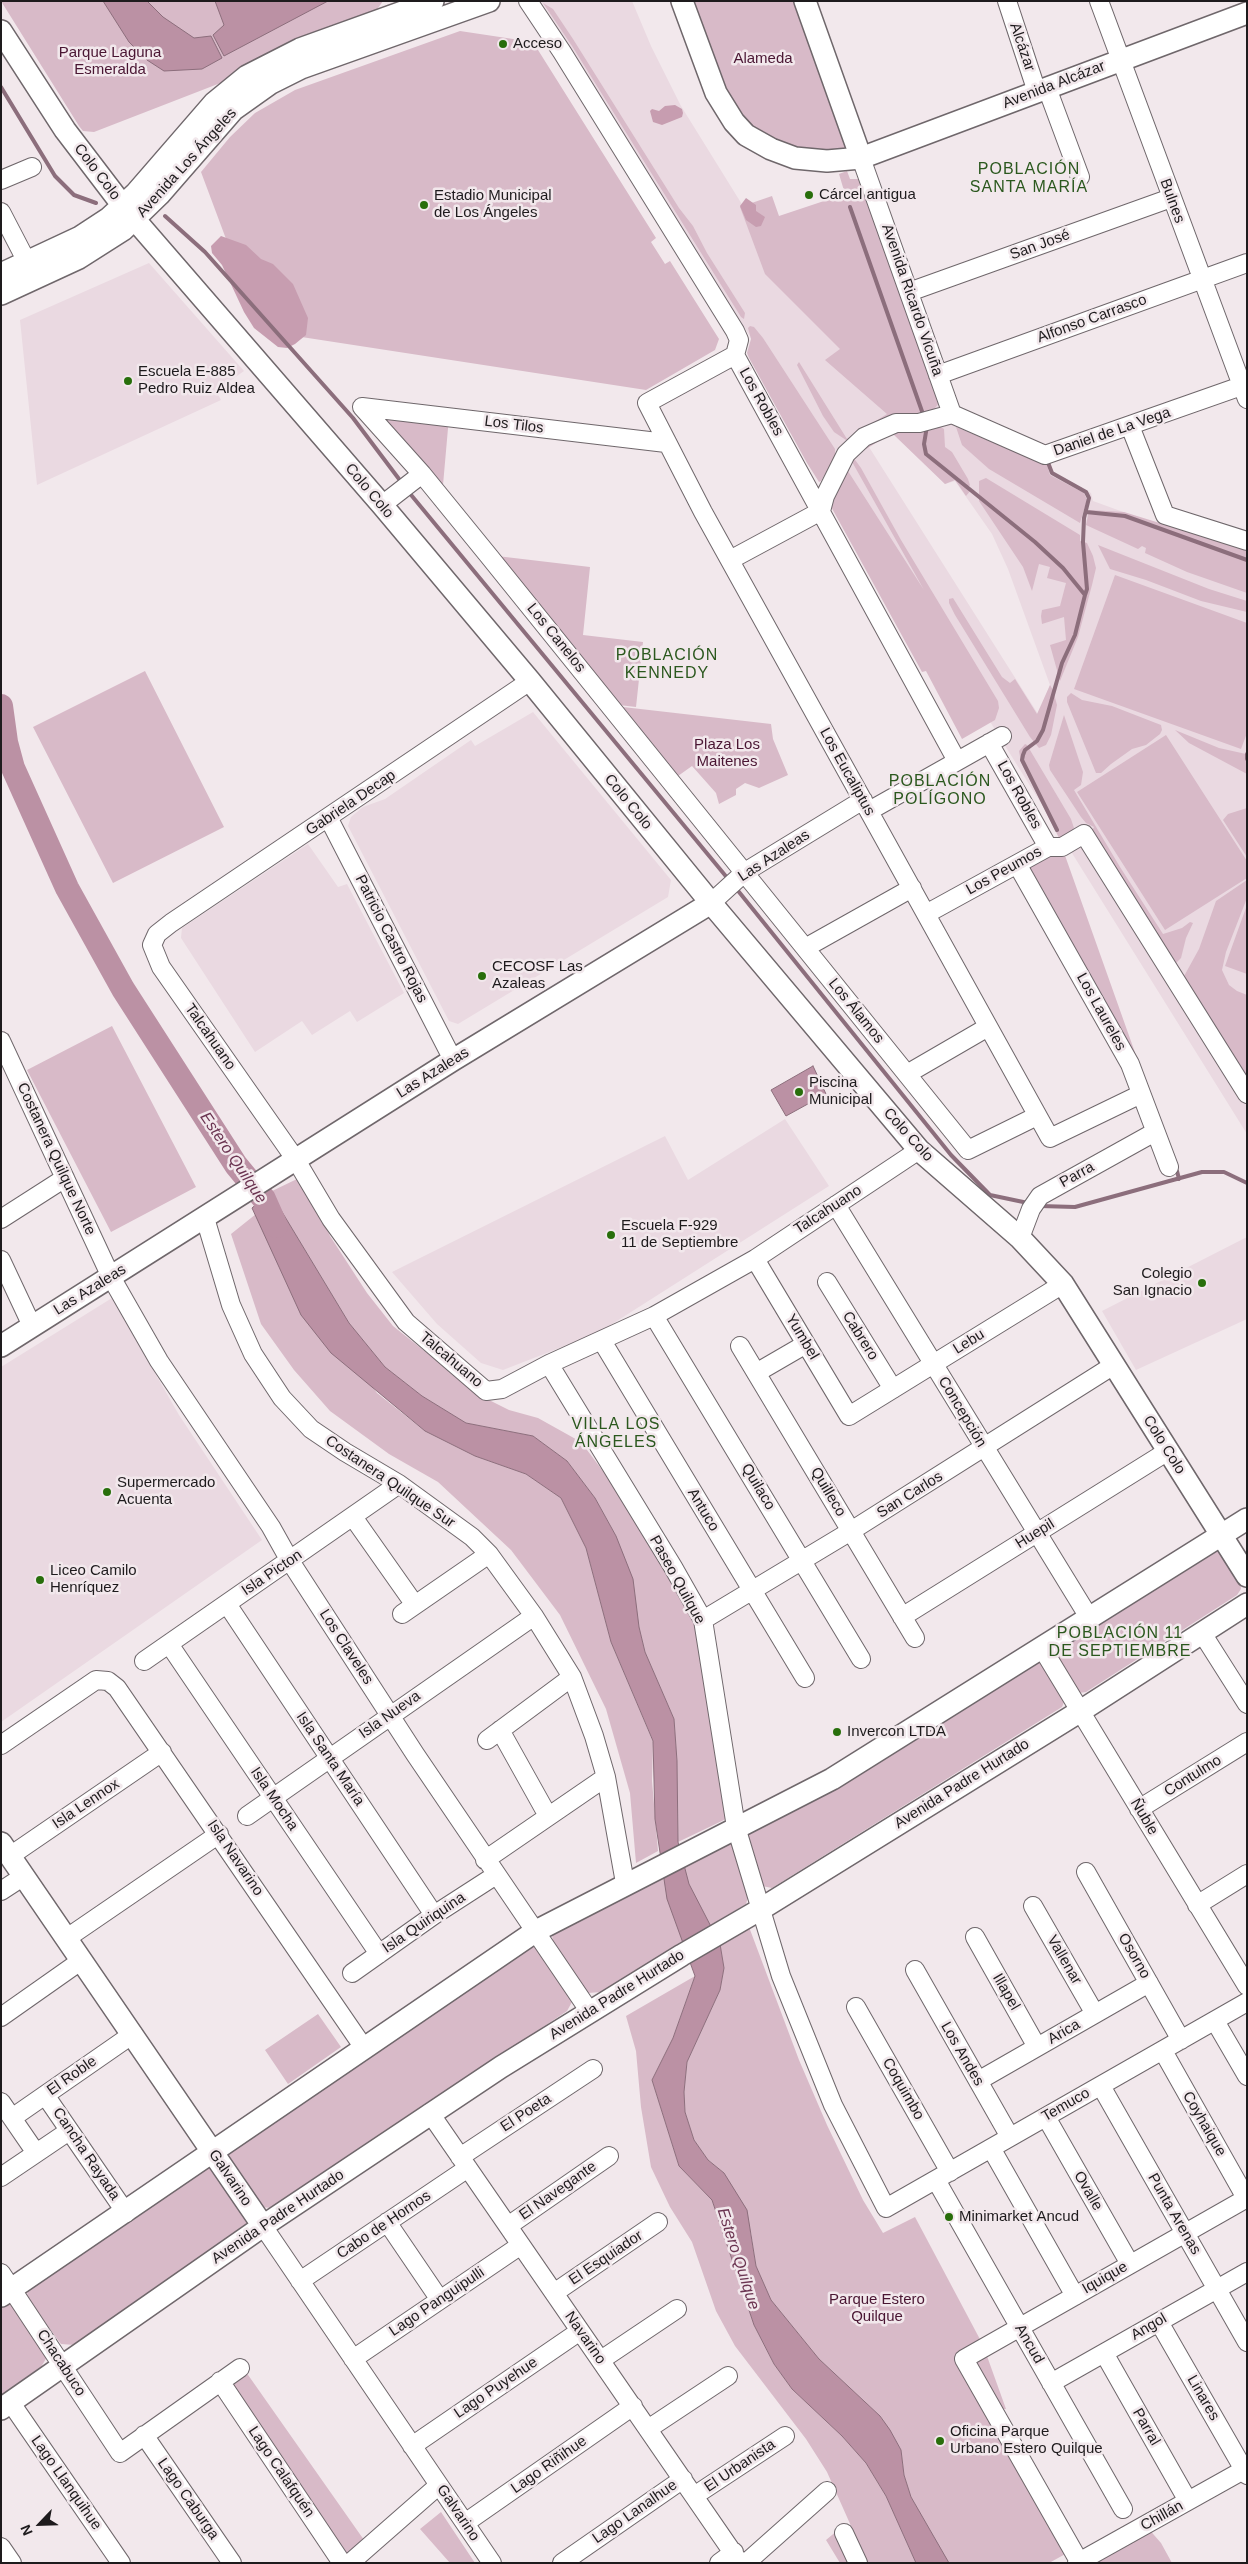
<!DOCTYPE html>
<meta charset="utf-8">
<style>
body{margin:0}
#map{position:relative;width:1248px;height:2564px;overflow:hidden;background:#f2e8ec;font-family:Arial,sans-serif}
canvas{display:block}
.frame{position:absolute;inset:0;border:2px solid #1e1b1d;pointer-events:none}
.north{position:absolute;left:15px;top:2499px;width:50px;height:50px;-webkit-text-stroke:4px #f2e8ec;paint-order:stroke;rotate:246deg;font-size:14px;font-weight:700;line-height:20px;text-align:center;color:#1e1b1d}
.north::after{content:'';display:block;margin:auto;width:18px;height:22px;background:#1e1b1d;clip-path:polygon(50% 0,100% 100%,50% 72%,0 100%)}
</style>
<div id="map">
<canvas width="1248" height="2564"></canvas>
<div class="frame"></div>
<div class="north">N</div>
</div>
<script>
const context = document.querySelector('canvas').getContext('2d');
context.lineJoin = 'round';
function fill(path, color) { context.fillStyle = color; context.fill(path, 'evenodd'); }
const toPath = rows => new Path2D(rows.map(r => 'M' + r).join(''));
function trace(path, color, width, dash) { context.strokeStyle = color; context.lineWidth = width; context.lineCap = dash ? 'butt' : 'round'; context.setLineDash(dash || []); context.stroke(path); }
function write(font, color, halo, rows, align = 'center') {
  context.font = font + ' Arial,sans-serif'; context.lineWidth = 5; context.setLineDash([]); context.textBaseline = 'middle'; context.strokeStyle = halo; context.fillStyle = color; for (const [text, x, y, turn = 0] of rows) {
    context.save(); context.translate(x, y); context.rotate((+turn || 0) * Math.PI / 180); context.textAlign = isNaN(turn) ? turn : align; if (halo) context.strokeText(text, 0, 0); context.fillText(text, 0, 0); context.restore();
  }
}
fill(toPath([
 [541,1,632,1,651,46,681,106,756,227,924,394,992,435,1051,465,1054,473,1091,493,1093,501,1247,557,1247,1134],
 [892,433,945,484,955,481,992,534,1008,569,1050,685,1038,714,869,447],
 [149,263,244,371,216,391,221,400,37,485,20,320],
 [533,712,671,880,668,897,458,1024,449,1021,348,826,351,817,363,807,385,799,471,740,475,746],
 [308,844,338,887,347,884,404,993,357,1022,350,1011,312,1035,302,1021,255,1052,181,938,182,928],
 [785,1119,829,1186,598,1333,503,1370,481,1363,437,1324,392,1272,665,1136,688,1180],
 [1247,1237,1247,1319,1136,1370,1102,1311],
 [112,1298,179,1415,262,1540,1,1722,1,1367]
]), '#ead9e1');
fill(toPath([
 [1,1,383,1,376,11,270,52,223,82,94,132,83,131,79,126],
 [687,1,798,1,852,151,792,151,737,119],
 [543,3,553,9,573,39,679,208,693,226,707,253,745,313,744,319,741,317,572,46],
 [460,31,533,42,656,238,651,242,665,264,670,261,719,339,715,350,646,390,295,336,235,263,201,172,230,137,255,113,295,90],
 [847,171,850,179,859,179,862,182,939,403,932,412,846,440,834,432,823,416,797,365,799,362,847,439,887,414,825,360,840,349,765,274,740,207,772,196,779,216,845,194,839,174],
 [750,326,754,327,763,338,835,449,835,457,821,481,819,482,807,463,749,358,747,353,751,339,748,328],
 [375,409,449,417,443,485,438,484],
 [939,426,944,429,945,447,952,452,968,479,970,485,968,488,971,490,966,496,955,480,945,484,892,433,866,449,865,445,878,434],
 [956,427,1047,465,1050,475,1084,493,1087,500,1080,523,989,469,962,445],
 [853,457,861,468,901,540,998,701,999,708,995,720,962,739,926,671,922,672,829,503,846,468,924,590,851,460],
 [986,478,1080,535,1080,541,1087,543,1093,556,1096,568,1092,585,1078,637,1060,681,1050,645,1066,640,1064,617,1042,624,1041,616,1042,610,1060,606,1066,583,1047,578,1050,567,1039,564,1032,591,1023,567,979,501,979,481],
 [1089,510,1124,512,1247,550,1247,593,1187,572,1145,553,1146,548,1142,546,1138,549,1086,525],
 [1098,545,1209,589,1247,601,1247,612,1201,601,1146,580,1110,569],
 [497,556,590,567,583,635,643,642,636,707,619,705],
 [1115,575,1247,623,1247,733,1241,749,1074,689],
 [953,598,1002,677,1010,683,1015,679,1037,714,1050,685,1053,690,1057,705,1051,735,1046,745,1039,748,1030,737,955,615,949,603,949,599],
 [145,671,224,827,113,883,33,727],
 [1071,693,1082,700,1112,706,1161,725,1162,730,1160,734,1146,745,1132,749,1111,764,1101,773,1096,773,1067,702,1067,697],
 [623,707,771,724,773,739,788,775,759,788,745,783,736,789,736,795,719,804,716,793,692,766,678,776],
 [1064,715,1083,772,1081,785,1074,790,1120,867,1163,934,1182,928,1190,922,1193,923,1186,938,1181,958,1175,964,1092,831,1094,827,1086,823,1081,817,1050,770,1049,765],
 [1175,730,1219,748,1246,754,1247,752,1247,774,1189,743],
 [1166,735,1247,861,1247,878,1165,930,1077,792],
 [1025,744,1027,745,1071,819,1074,828,1072,834,1060,840,1021,762,1019,751],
 [1247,808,1247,857,1223,820,1228,814],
 [1062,847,1138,1061,1017,864],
 [1247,880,1247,898,1226,952,1222,970,1229,985,1237,991,1247,995,1247,1083,1183,978,1199,949,1216,901],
 [1247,905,1247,974,1225,966],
 [112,1026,196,1187,111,1232,27,1070],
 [297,1179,315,1202,330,1236,367,1293,393,1326,481,1396,509,1410,538,1418,581,1442,627,1503,696,1621,726,1819,678,1842,677,1761,674,1719,645,1652,616,1536,595,1498,567,1461,533,1436,466,1423,422,1396,385,1367,349,1323,270,1192],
 [256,1214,276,1256,377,1393,425,1431,475,1456,526,1474,561,1498,586,1548,611,1642,653,1742,652,1781,658,1851,636,1863,630,1793,606,1709,560,1615,511,1550,438,1482,389,1454,330,1411,294,1370,261,1324,231,1234],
 [1212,1550,1219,1551,1240,1581,1241,1589,1237,1595,1086,1692,1079,1693,1055,1654,1056,1649],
 [1035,1661,1042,1662,1065,1700,1062,1707,772,1888,762,1886,746,1835],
 [728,1841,733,1845,749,1894,746,1904,601,1992,588,1993,553,1941,552,1935],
 [749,1927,799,2060,827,2125,863,2200,883,2233,915,2217,983,2345,1006,2409,984,2410,1069,2552,1049,2563,949,2563,946,2559,911,2497,904,2475,901,2450,880,2416,819,2359,771,2300,756,2266,751,2233,724,2173,708,2160,694,2140,685,2112,684,2092,687,2062,720,1990,724,1968,720,1944],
 [535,1945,570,1996,572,2002,567,2011,273,2208,259,2207,228,2157,229,2151,519,1950],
 [695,1976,673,2038,652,2080,679,2166,712,2200,754,2325,774,2364,792,2389,842,2436,866,2463,886,2496,916,2563,867,2562,827,2472,806,2439,735,2346,716,2311,692,2242,670,2207,651,2167,641,2107,636,2051,626,2016],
 [318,2014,341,2047,288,2084,265,2050],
 [210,2167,248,2218,246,2225,75,2345,61,2344,29,2301,27,2295,29,2288,202,2168],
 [11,2304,16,2309,47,2357,41,2367,1,2395,1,2306],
 [246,2372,364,2540,345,2559,230,2387],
 [441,2512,475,2563,450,2563,420,2529],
 [1147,2527,1161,2543,1172,2563,1085,2563],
 [838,2530,848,2563,840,2563,826,2540]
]), '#d8bac8');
fill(toPath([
 [675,105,682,109,683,113,682,117,662,125,653,122,650,111,652,109,659,111,665,106],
 [746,198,756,205,756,211,765,217,761,226,756,227,746,220,740,206],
 [221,236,246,245,261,259,273,264,293,284,308,318,306,335,295,344,287,348,278,347,254,328,244,312,222,265,212,253,211,246]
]), '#c79db0');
const water = toPath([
 [103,1,147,1,163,17,194,38,211,36,222,58,202,69,164,71,147,60,129,42,103,1],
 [215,1,328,1,224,56,213,35,224,25,215,1],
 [813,1066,826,1094,786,1116,771,1090,813,1066],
 [270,1192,349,1323,385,1367,422,1396,466,1423,533,1436,567,1461,595,1498,616,1536,633,1579,639,1627,645,1652,674,1719,677,1761,678,1842,689,1884,720,1944,724,1968,720,1990,687,2062,684,2092,685,2112,694,2140,708,2160,724,2173,747,2210,756,2266,771,2300,819,2359,880,2416,890,2430,901,2450,904,2475,911,2497,949,2563,916,2563,886,2496,866,2463,842,2436,792,2389,774,2364,754,2325,712,2200,679,2166,652,2080,673,2038,695,1976,667,1899,655,1819,653,1741,611,1642,586,1548,561,1498,526,1474,475,1456,425,1431,331,1353,301,1315,252,1208,270,1192]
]);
fill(water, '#bb91a4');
trace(water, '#8c6e7c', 1);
trace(toPath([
 [1,87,55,176,74,195,96,203],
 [850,207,924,417],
 [165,216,205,252,353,418,402,483],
 [927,426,924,444,926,454,1035,542,1063,568,1085,595,1075,635,1062,663,1043,730,1037,741,1025,750,1023,755,1022,760,1057,830],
 [1047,460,1052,473,1086,492,1089,498,1084,518,1083,542,1087,589,1085,595],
 [407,490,729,880],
 [1086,512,1125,516,1247,560],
 [1247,754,1247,759],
 [735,887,951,1155,990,1195,1028,1203],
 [1177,1171,1179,1179],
 [1040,1206,1075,1207,1202,1172,1224,1172,1247,1183]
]), '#8c6e7c', 4);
trace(toPath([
 [1,706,6,742,13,768,67,888,123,989,236,1165,264,1199,276,1226]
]), '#bb91a4', 24);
const minor = toPath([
 [528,1,562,52,735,331,739,340,735,355],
 [1007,1,1037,92],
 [1099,1,1247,399],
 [1047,88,1080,177],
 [861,158,952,414],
 [1,180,32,167],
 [1,212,27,262],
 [909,292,1171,198],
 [735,355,647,403,703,512,1050,1138,1141,1094],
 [735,355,957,761],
 [938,375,1247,263],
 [362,407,422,474,488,555,968,1150,1037,1116],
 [362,407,666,443],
 [952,414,1045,455,1247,384],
 [1130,426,1165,515,1247,541],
 [382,505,422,474],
 [730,560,821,511,825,496,846,454,864,437,896,423,919,423,952,414],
 [530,681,171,923,157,934,152,945,161,967,296,1160,331,1219,406,1322,486,1391,502,1389,549,1364,654,1316,755,1259,919,1150],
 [989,743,1048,847],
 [869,811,1002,736],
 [329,819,453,1060],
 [1017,864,1130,1064,1169,1167],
 [711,903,745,872,863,800],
 [926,914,1048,847,1062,847,1084,834,1247,1094],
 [805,948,912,888],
 [1,1041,111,1277,159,1361,271,1527,290,1561,415,1754,590,2012],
 [907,1074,988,1027],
 [836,1205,1090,1619],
 [205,1218,231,1305,253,1354,282,1398,311,1429,345,1452,399,1484,472,1537,489,1554,534,1616,572,1677,594,1736,606,1777,625,1883],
 [1,1219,65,1178],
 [1020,1238,1031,1209,1040,1196,1155,1132],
 [755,1259,849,1416,1063,1284],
 [1,1260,32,1326],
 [827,1282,893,1389],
 [654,1316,861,1659],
 [602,1341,805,1678],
 [740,1346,915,1638],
 [549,1364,673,1567,703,1620,736,1827,781,1976,833,2105,886,2208,1247,2002],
 [756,1373,806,1344],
 [353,1517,415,1605],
 [227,1604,434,1915],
 [402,1614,489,1554],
 [902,1617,1168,1451],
 [703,1620,851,1531,1114,1365],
 [1202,1633,1247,1704],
 [169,1644,379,1954],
 [1042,1648,1247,1986],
 [144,1661,399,1484],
 [500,1730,548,1816],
 [487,1740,572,1677],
 [1,1745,96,1680,108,1681,117,1688,364,2048],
 [1139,1809,1247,1742],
 [247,1816,534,1616],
 [10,1856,162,1752],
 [485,1860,606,1777],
 [1086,1872,1181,2040],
 [1,1891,24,1876],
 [1197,1905,1247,1874],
 [1033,1906,1095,2014],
 [975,1937,1037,2047],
 [67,1938,219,1834],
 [915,1970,1010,2137],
 [352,1973,434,1915,496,1875],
 [856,2007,950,2172],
 [1,2017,82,1960],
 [1215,2021,1247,2076],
 [1163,2051,1246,2198],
 [978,2081,1149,1983],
 [1101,2086,1247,2342],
 [45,2095,126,2213],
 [1,2102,36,2153],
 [430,2113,740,2563],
 [1046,2117,1130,2264],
 [12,2118,133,2034],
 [991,2148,1075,2296],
 [460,2157,593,2069],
 [1,2177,69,2131],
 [936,2180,1123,2509],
 [387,2222,440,2300],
 [263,2226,492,2563],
 [508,2226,609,2156],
 [1,2273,120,2453,240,2368],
 [300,2281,468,2168],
 [554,2293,658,2222],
 [1159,2322,1247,2475],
 [1104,2353,1188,2501],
 [353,2359,521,2245],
 [601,2360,677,2309],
 [220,2381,342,2563],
 [1051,2383,1247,2272],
 [11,2403,121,2563],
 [648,2429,728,2376],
 [144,2435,232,2563],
 [412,2446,580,2331],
 [694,2496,785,2436],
 [465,2523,633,2406],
 [844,2533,858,2563],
 [1,2547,12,2563],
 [350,2563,439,2485],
 [562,2563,683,2479],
 [719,2563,734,2552],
 [746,2563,827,2491],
 [1077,2563,1247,2468],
 [1080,2563,964,2359,1247,2198]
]);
const major = toPath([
 [682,1,716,93,734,122,746,135,771,149,795,158,827,161,861,158,1247,13],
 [805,1,861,158],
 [1,31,65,130,123,206,382,505,530,681,711,903,919,1150,1020,1238,1063,1284,1247,1576],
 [1,274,80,237,109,218,136,193,214,103,247,76,300,49,433,1],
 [1,294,79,258,123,230,159,195,233,110,271,83,301,68,489,1],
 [1,1346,453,1060,711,903],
 [1,1843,263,2226],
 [1,2296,536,1931,832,1779,1247,1519],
 [1,2409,263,2226,501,2067,682,1955,761,1909,1079,1712,1247,1604]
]);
trace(minor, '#6f676b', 20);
trace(major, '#6f676b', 24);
trace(minor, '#fff', 18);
trace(major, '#fff', 21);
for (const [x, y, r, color] of [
 [503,44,5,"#286e0b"],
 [809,195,5,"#286e0b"],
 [424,205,5,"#286e0b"],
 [128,381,5,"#286e0b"],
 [482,976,5,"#286e0b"],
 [799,1092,5,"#286e0b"],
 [611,1235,5,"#286e0b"],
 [1202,1283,5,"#286e0b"],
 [107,1492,5,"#286e0b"],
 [40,1580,5,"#286e0b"],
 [837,1732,5,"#286e0b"],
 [949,2217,5,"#286e0b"],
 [940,2441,5,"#286e0b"]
]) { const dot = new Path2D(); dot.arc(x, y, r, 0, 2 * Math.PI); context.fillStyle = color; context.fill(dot); trace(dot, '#f2e8ec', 2); }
write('15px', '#1e1b1d', '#f2e8ec', [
 ["Acceso",513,44],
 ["Cárcel antigua",819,195],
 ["Estadio Municipal",434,196],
 ["de Los Ángeles",434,213],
 ["Escuela E-885",138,372],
 ["Pedro Ruiz Aldea",138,389],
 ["CECOSF Las",492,967],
 ["Azaleas",492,984],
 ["Piscina",809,1083],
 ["Municipal",809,1100],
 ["Escuela F-929",621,1226],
 ["11 de Septiembre",621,1243],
 ["Colegio",1192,1274,"right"],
 ["San Ignacio",1192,1291,"right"],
 ["Supermercado",117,1483],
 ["Acuenta",117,1500],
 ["Liceo Camilo",50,1571],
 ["Henríquez",50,1588],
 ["Invercon LTDA",847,1732],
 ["Minimarket Ancud",959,2217],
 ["Oficina Parque",950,2432],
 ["Urbano Estero Quilque",950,2449]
], 'left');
write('15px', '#1e1b1d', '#f2e8ec', [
 ["Alcázar",1022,47,71],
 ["Avenida Alcázar",1054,85,-21],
 ["Avenida Los Ángeles",187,163,-48],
 ["Colo Colo",97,172,53],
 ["Bulnes",1172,201,70],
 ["San José",1040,245,-20],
 ["Avenida Ricardo Vicuña",912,300,71],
 ["Alfonso Carrasco",1092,319,-20],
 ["Los Robles",761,402,61],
 ["Los Tilos",514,425,7],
 ["Daniel de La Vega",1112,432,-19],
 ["Colo Colo",369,491,50],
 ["Los Canelos",556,638,51],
 ["Los Eucaliptus",847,772,61],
 ["Los Robles",1019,795,61],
 ["Colo Colo",628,802,51],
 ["Gabriela Decap",351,803,-34],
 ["Las Azaleas",774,856,-33],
 ["Los Peumos",1004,871,-29],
 ["Patricio Castro Rojas",391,939,63],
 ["Los Álamos",856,1011,51],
 ["Los Laureles",1101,1012,61],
 ["Talcahuano",210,1037,55],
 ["Las Azaleas",433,1073,-32],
 ["Colo Colo",908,1135,48],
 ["Costanera Quilque Norte",56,1159,65],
 ["Parra",1077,1175,-29],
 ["Talcahuano",828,1210,-33],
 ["Las Azaleas",90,1290,-32],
 ["Cabrero",860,1336,58],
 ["Yumbel",802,1337,59],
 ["Lebu",969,1342,-32],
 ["Talcahuano",451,1360,40],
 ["Concepción",962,1412,59],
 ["Colo Colo",1164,1445,58],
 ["Costanera Quilque Sur",390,1482,34],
 ["Quilaco",758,1487,59],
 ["Quilleco",828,1492,59],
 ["San Carlos",910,1495,-32],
 ["Antuco",703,1510,59],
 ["Huepil",1035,1534,-32],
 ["Isla Picton",272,1573,-34],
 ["Paseo Quilque",677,1580,61],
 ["Los Claveles",346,1647,57],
 ["Isla Nueva",390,1715,-35],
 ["Isla Santa María",330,1759,56],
 ["Contulmo",1193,1776,-32],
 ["Avenida Padre Hurtado",962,1784,-32],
 ["Isla Mocha",274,1799,56],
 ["Isla Lennox",86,1804,-34],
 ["Ñuble",1144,1817,59],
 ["Isla Navarino",235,1858,56],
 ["Isla Quiriquina",424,1923,-34],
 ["Osorno",1134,1956,60],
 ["Vallenar",1064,1960,60],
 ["Illapel",1006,1992,60],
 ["Avenida Padre Hurtado",617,1995,-32],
 ["Arica",1064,2032,-30],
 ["Los Andes",962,2054,60],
 ["El Roble",72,2076,-35],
 ["Coquimbo",903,2089,60],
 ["Temuco",1066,2105,-30],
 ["El Poeta",526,2113,-33],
 ["Coyhaique",1204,2124,60],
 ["Cancha Rayada",86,2154,56],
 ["Galvarino",230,2178,56],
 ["El Navegante",558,2191,-35],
 ["Ovalle",1088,2191,60],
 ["Punta Arenas",1174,2214,60],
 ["Avenida Padre Hurtado",278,2217,-34],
 ["Cabo de Hornos",384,2225,-34],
 ["El Esquiador",606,2258,-34],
 ["Iquique",1105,2278,-30],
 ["Lago Panguipulli",437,2302,-34],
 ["Angol",1149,2327,-30],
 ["Navarino",585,2338,55],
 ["Ancud",1029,2344,60],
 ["Chacabuco",61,2363,57],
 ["Lago Puyehue",496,2388,-34],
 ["Linares",1203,2398,60],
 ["Parral",1146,2427,60],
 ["Lago Riñihue",549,2465,-35],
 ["El Urbanista",740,2466,-34],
 ["Lago Calafquén",281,2472,56],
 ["Lago Llanquihue",66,2483,55],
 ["Lago Caburga",188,2499,55],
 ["Lago Lanalhue",635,2512,-35],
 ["Galvarino",458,2513,56],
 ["Chillán",1162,2516,-29]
]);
write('15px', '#4a1633', '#f2e8ec', [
 ["Parque Laguna",110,53],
 ["Esmeralda",110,70],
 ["Alameda",763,59],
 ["Plaza Los",727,745],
 ["Maitenes",727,762],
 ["Parque Estero",877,2300],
 ["Quilque",877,2317]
]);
context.letterSpacing = '1px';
write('16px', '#2b581e', '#f2e8ec', [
 ["POBLACIÓN",1029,170],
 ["SANTA MARÍA",1029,188],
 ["POBLACIÓN",667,656],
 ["KENNEDY",667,674],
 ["POBLACIÓN",940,782],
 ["POLÍGONO",940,800],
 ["VILLA LOS",616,1425],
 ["ÁNGELES",616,1443],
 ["POBLACIÓN 11",1120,1634],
 ["DE SEPTIEMBRE",1120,1652]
]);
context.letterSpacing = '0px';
write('italic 16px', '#6a3350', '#f2e8ec', [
 ["Estero Quilque",233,1158,56],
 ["Estero Quilque",738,2259,72]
]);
</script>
